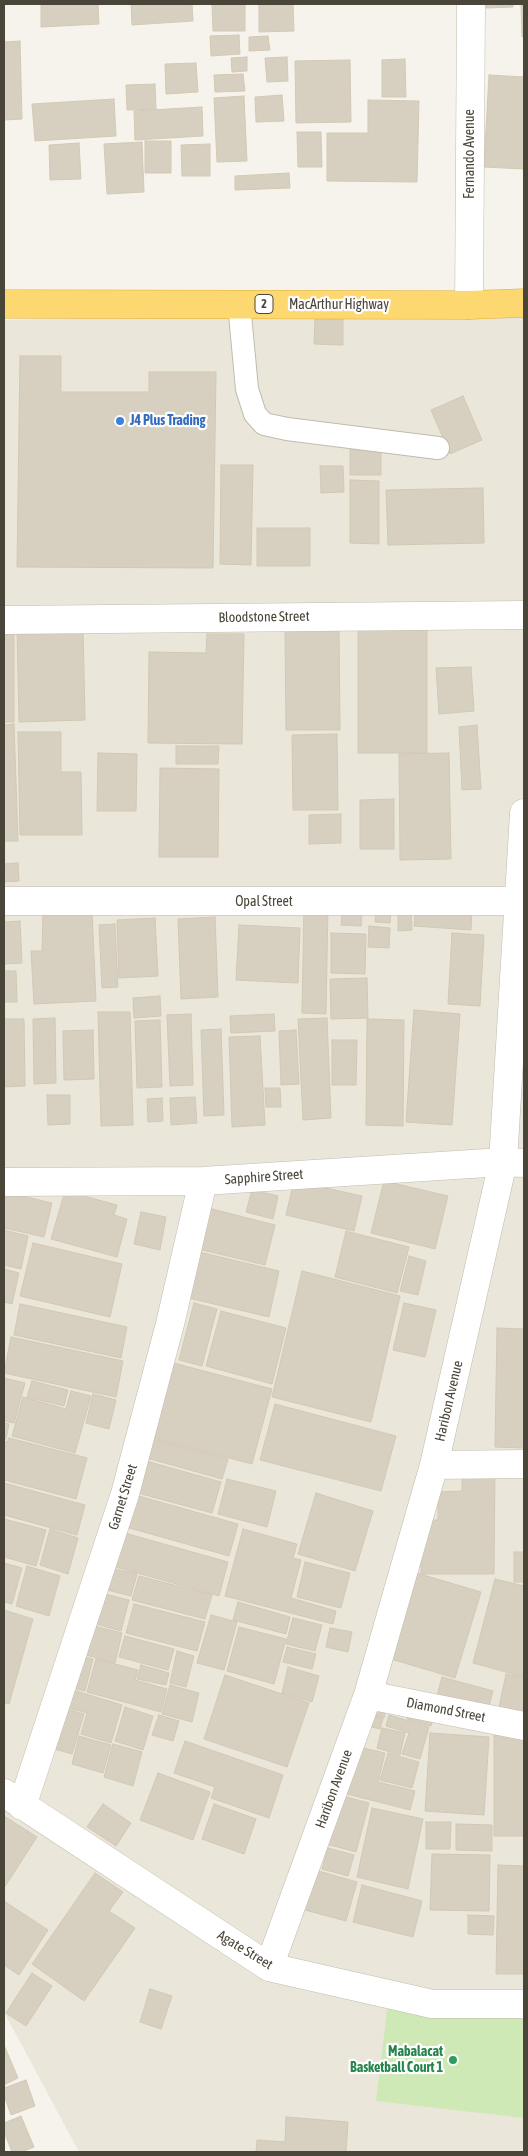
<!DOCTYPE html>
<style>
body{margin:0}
#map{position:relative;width:528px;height:2156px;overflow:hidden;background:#f6f3ec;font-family:"Asap Condensed",sans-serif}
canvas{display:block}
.frame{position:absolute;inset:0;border:5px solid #4a4539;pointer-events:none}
</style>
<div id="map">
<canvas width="528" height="2156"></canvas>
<div class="frame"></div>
</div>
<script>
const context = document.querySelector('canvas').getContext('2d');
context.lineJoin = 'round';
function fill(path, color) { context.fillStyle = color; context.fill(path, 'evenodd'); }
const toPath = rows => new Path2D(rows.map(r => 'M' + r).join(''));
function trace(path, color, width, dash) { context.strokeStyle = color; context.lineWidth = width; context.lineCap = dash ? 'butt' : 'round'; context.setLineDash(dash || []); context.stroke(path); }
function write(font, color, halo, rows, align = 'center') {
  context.font = font + ' "Asap Condensed",sans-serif'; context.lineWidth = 4.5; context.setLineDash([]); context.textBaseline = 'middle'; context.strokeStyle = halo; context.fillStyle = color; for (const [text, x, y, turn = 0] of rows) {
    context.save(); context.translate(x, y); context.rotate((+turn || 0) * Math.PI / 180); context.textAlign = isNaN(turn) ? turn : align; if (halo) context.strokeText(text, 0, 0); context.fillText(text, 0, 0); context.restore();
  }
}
fill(toPath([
 [524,308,524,2152,79,2152,4,2012,4,320]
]), '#eae6da');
fill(toPath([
 [388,2003,524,2019,524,2118,376,2101]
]), '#cee9b5');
const building = toPath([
 [41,4,98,4,99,24,41,27,41,4],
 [131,4,192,4,193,21,132,25,131,4],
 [212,4,245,4,245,31,213,31,212,4],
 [259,4,293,4,294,31,259,32,259,4],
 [486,4,513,4,513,7,486,8,486,4],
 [521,4,524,4,524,36,522,37,521,4],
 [239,35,240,54,211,56,210,36,239,35],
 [268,36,270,50,249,51,249,37,268,36],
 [20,41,22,119,4,120,4,42,20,41],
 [247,57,247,71,232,72,231,58,247,57],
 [287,57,288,81,267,82,265,58,287,57],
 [405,59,406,97,382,97,382,60,405,59],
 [350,60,351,122,296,123,295,61,350,60],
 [196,63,198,92,166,94,165,64,196,63],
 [243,74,245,91,215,92,214,75,243,74],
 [489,75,524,77,524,169,484,167,489,75],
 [155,84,156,109,127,110,126,85,155,84],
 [282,95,284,121,256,122,255,97,282,95],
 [244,96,247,161,217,162,214,98,244,96],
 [114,99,116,136,35,141,32,104,114,99],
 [368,100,419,101,417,182,327,181,327,133,368,133,368,100],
 [202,107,203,136,135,140,134,111,202,107],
 [297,132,321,132,322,167,298,167,297,132],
 [145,141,171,141,171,173,145,173,145,141],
 [142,142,144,192,107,194,104,144,142,142],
 [79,143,81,179,50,180,49,145,79,143],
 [210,144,210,176,182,176,181,145,210,144],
 [289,173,290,188,235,190,235,176,289,173],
 [315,319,343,319,343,345,314,344,315,319],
 [20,356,61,356,61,392,149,392,149,372,216,372,213,568,17,567,20,356],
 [463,396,482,440,450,454,431,410,463,396],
 [350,449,381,449,381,475,350,475,350,449],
 [221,465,253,465,251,565,220,564,221,465],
 [320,466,343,466,344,492,321,493,320,466],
 [350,480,379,481,379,544,350,543,350,480],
 [483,488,484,543,388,545,386,490,483,488],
 [257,528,310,528,310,566,257,566,257,528],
 [427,626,427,753,358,753,358,627,427,626],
 [83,627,85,720,19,722,17,629,83,627],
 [285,629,339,629,340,730,286,730,285,629],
 [4,633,14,633,14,722,4,722,4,633],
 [207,634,244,634,242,744,148,743,149,652,206,653,207,634],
 [471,667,474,711,439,714,436,668,471,667],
 [14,724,18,841,4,841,4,725,14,724],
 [477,725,481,789,462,790,459,727,477,725],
 [18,732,61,732,61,772,81,772,82,835,20,835,18,732],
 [337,734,338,810,293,810,292,735,337,734],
 [176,746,219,746,218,764,176,764,176,746],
 [98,753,137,754,136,811,97,811,98,753],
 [449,753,451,859,400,860,399,754,449,753],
 [160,768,219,769,218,857,159,857,160,768],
 [394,799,394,849,360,849,360,800,394,799],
 [341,814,341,843,309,844,309,815,341,814],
 [18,863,19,881,4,882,4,864,18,863],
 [343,901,363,903,361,926,341,925,343,901],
 [376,903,391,904,390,923,375,922,376,903],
 [416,903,472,907,471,930,414,926,416,903],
 [304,905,328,906,326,1014,302,1013,304,905],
 [411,905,412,930,398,931,398,906,411,905],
 [92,911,96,1001,34,1004,31,951,42,951,43,914,92,911],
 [215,917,218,997,181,999,178,919,215,917],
 [155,918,158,976,119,978,117,920,155,918],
 [20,921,22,963,4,964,4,922,20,921],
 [115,924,118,987,102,988,99,925,115,924],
 [239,925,300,928,298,983,236,980,239,925],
 [369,926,390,928,389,948,368,947,369,926],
 [331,933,366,934,365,974,331,973,331,933],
 [452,933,484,935,480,1006,448,1004,452,933],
 [4,971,16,971,17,1002,4,1002,4,971],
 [367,978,368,1018,331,1019,330,979,367,978],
 [160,996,161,1016,134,1018,133,998,160,996],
 [414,1010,460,1014,452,1125,406,1122,414,1010],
 [98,1012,130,1012,133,1125,101,1126,98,1012],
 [191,1014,193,1085,170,1086,167,1015,191,1014],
 [274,1014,275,1031,231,1033,230,1016,274,1014],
 [55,1018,56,1083,34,1084,33,1019,55,1018],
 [327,1018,331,1118,303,1120,298,1019,327,1018],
 [4,1019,24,1019,25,1086,4,1087,4,1019],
 [367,1019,404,1020,403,1126,366,1125,367,1019],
 [160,1020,162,1087,137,1088,135,1021,160,1020],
 [221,1029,224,1115,204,1116,201,1030,221,1029],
 [93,1030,94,1079,64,1080,63,1031,93,1030],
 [296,1030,299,1084,281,1085,279,1031,296,1030],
 [260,1036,265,1125,232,1127,229,1037,260,1036],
 [332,1040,357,1040,356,1085,332,1085,332,1040],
 [265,1088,280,1088,281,1107,266,1107,265,1088],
 [47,1095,70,1095,70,1124,48,1125,47,1095],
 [195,1097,197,1123,171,1125,170,1098,195,1097],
 [162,1098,163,1121,148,1122,147,1099,162,1098],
 [294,1181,362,1196,354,1231,286,1215,294,1181],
 [384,1181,448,1196,435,1249,371,1233,384,1181],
 [252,1190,278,1196,273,1219,246,1212,252,1190],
 [65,1191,117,1205,114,1215,127,1219,117,1257,51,1239,65,1191],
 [4,1192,52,1203,44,1237,4,1228,4,1192],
 [204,1207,275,1225,265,1265,194,1248,204,1207],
 [141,1212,166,1217,160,1250,134,1244,141,1212],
 [4,1230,28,1236,21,1269,4,1265,4,1230],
 [346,1231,409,1247,397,1293,335,1277,346,1231],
 [33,1243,122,1264,110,1317,20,1296,33,1243],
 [195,1251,279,1271,269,1317,184,1297,195,1251],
 [409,1256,426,1261,418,1295,400,1291,409,1256],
 [4,1269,19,1273,12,1304,4,1302,4,1269],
 [302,1271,400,1296,371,1422,272,1397,302,1271],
 [194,1303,217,1309,202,1366,179,1360,194,1303],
 [404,1303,436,1310,425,1357,393,1350,404,1303],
 [20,1304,127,1327,121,1358,14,1335,20,1304],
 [221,1311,286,1328,272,1384,206,1366,221,1311],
 [497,1328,524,1329,524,1448,495,1447,497,1328],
 [11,1337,123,1361,116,1397,4,1373,11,1337],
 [170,1362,272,1389,252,1464,150,1437,170,1362],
 [4,1378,25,1383,14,1423,4,1421,4,1378],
 [32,1381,68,1390,64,1406,27,1397,32,1381],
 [71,1391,91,1396,75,1453,12,1436,23,1397,66,1409,71,1391],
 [93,1394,116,1400,109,1429,86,1423,93,1394],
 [275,1404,396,1436,381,1491,260,1460,275,1404],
 [4,1423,9,1424,6,1439,4,1439,4,1423],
 [9,1438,87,1458,76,1499,4,1480,4,1441,7,1442,9,1438],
 [149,1438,228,1459,222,1479,143,1457,149,1438],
 [143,1460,221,1482,212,1513,134,1492,143,1460],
 [462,1466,495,1467,494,1574,421,1574,421,1520,438,1520,438,1492,462,1491,462,1466],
 [227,1479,276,1491,267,1527,218,1514,227,1479],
 [4,1483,85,1505,77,1535,4,1515,4,1483],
 [316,1493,373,1511,355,1571,298,1554,316,1493],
 [135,1495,238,1524,229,1556,126,1527,135,1495],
 [4,1519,46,1530,36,1566,4,1557,4,1519],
 [50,1529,78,1538,68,1574,40,1565,50,1529],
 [243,1529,297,1544,293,1558,301,1560,291,1598,336,1611,333,1624,225,1596,243,1529],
 [114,1530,228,1562,219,1596,105,1564,114,1530],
 [514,1552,524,1552,524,1582,514,1582,514,1552],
 [305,1562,350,1573,341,1608,297,1597,305,1562],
 [4,1563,22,1568,12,1604,4,1602,4,1563],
 [27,1566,60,1576,49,1616,16,1606,27,1566],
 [105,1567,137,1574,131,1596,99,1588,105,1567],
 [410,1571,481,1592,455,1678,384,1657,410,1571],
 [139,1576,212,1595,205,1619,132,1600,139,1576],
 [495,1579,524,1586,524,1677,473,1663,495,1579],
 [97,1592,129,1600,121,1631,89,1622,97,1592],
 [238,1602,290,1617,286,1634,233,1620,238,1602],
 [134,1604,205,1622,197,1651,126,1633,134,1604],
 [4,1610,33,1619,9,1704,4,1703,4,1610],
 [211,1615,237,1622,224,1670,197,1663,211,1615],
 [293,1618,322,1625,315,1651,286,1644,293,1618],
 [86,1624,122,1633,115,1663,79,1653,86,1624],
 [239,1627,286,1639,274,1684,227,1671,239,1627],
 [330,1628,352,1632,348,1652,326,1647,330,1628],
 [125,1636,174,1649,168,1670,119,1657,125,1636],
 [287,1647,316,1654,312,1669,283,1662,287,1647],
 [177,1651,194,1656,186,1687,170,1683,177,1651],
 [77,1655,93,1659,85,1691,68,1687,77,1655],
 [96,1659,138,1670,135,1680,167,1689,161,1712,87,1692,96,1659],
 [141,1665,169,1673,166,1685,137,1679,141,1665],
 [288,1667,319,1676,312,1702,282,1693,288,1667],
 [506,1674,524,1678,524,1717,498,1712,506,1674],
 [225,1675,309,1703,287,1767,204,1739,225,1675],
 [442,1677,493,1691,486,1717,435,1703,442,1677],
 [170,1685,199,1693,192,1722,162,1714,170,1685],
 [63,1687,122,1705,111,1743,81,1734,87,1713,58,1705,63,1687],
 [387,1705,384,1718,370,1715,387,1705],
 [56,1706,84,1714,72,1754,44,1746,56,1706],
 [125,1707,153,1716,143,1750,115,1741,125,1707],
 [410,1707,435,1714,431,1726,407,1719,410,1707],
 [159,1715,179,1721,173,1741,152,1735,159,1715],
 [389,1715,429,1727,420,1759,402,1754,409,1733,386,1726,389,1715],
 [370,1716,383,1719,380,1729,368,1726,370,1716],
 [382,1728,405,1733,400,1755,377,1748,382,1728],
 [494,1728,524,1728,524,1836,494,1836,494,1728],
 [430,1733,489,1737,484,1815,425,1811,430,1733],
 [79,1736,111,1745,103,1773,72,1764,79,1736],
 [185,1741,283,1775,269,1818,211,1798,215,1787,174,1773,185,1741],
 [113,1744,142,1752,133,1786,104,1777,113,1744],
 [359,1747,385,1753,378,1782,415,1791,410,1810,347,1794,359,1747],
 [388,1753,419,1762,412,1788,380,1780,388,1753],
 [158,1773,210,1792,193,1840,140,1820,158,1773],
 [336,1794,369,1803,356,1852,323,1843,336,1794],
 [103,1804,131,1823,116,1846,87,1827,103,1804],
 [214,1804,256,1819,244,1854,202,1839,214,1804],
 [372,1808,423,1819,408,1889,357,1877,372,1808],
 [4,1816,37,1837,4,1888,4,1816],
 [426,1822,451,1822,450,1849,426,1849,426,1822],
 [456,1824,492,1825,492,1851,456,1850,456,1824],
 [328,1848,354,1855,348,1876,322,1869,328,1848],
 [432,1854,490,1855,489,1911,430,1910,432,1854],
 [498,1865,524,1866,524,1974,496,1974,498,1865],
 [315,1870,357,1882,346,1921,305,1910,315,1870],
 [95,1873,123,1892,109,1911,135,1928,84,2001,32,1964,95,1873],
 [362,1885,422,1901,413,1937,353,1922,362,1885],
 [4,1901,48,1930,19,1975,4,1965,4,1901],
 [468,1915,494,1916,493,1935,468,1934,468,1915],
 [32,1973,52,1986,26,2026,6,2013,32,1973],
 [150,1989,172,1996,161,2029,140,2022,150,1989],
 [4,2045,18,2078,4,2085,4,2045],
 [26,2080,35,2106,11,2115,4,2095,4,2088,26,2080],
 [21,2116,34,2147,21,2152,12,2152,4,2132,4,2123,21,2116],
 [286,2117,348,2122,346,2152,256,2152,257,2140,285,2142,286,2117]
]);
fill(building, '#d7d0c1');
trace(building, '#d2c9b4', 1);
const lane = toPath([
 [239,304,247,389,255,414,264,424,287,429,438,448]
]);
const street = toPath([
 [469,305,471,4],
 [4,620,524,615],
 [4,901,524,901],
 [4,1182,203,1181,503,1162,524,1163],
 [434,1465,524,1464],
 [368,1695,524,1726],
 [4,1793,269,1967,432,2004,524,2004],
 [22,1806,125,1494,170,1324,203,1181],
 [269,1967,368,1695,434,1465,503,1162,524,813]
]);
const highway = toPath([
 [4,304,469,305,524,303]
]);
trace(lane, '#c1bcae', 24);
trace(street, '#c1bcae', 29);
trace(highway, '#ddaf3e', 29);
trace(lane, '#fff', 22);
trace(street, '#fff', 28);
trace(highway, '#fdd870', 28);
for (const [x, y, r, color] of [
 [120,421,5,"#3f7fe0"],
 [453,2060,5,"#2e9e5b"]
]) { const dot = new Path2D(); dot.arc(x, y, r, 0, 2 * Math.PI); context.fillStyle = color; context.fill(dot); trace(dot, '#fff', 2); }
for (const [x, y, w] of [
 [264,304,18]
]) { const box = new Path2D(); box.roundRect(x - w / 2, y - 9.5, w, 19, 4); context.fillStyle = '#fff'; context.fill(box); trace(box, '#4a4539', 1); }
write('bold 12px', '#4a4539', null, [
 ["2",264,304]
]);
write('14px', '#4a4539', '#fff', [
 ["Fernando Avenue",470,154,-90],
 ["MacArthur Highway",339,305],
 ["Bloodstone Street",264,617,-1],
 ["Opal Street",264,902],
 ["Sapphire Street",264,1177,-4],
 ["Haribon Avenue",449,1401,-77],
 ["Garnet Street",123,1497,-73],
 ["Diamond Street",446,1710,11],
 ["Haribon Avenue",334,1789,-70],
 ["Agate Street",245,1950,31]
]);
write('bold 14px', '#366cbe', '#fff', [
 ["J4 Plus Trading",130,421]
], 'left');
write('bold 14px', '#27864d', '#fff', [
 ["Mabalacat",443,2052],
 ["Basketball Court 1",443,2068]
], 'right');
</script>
